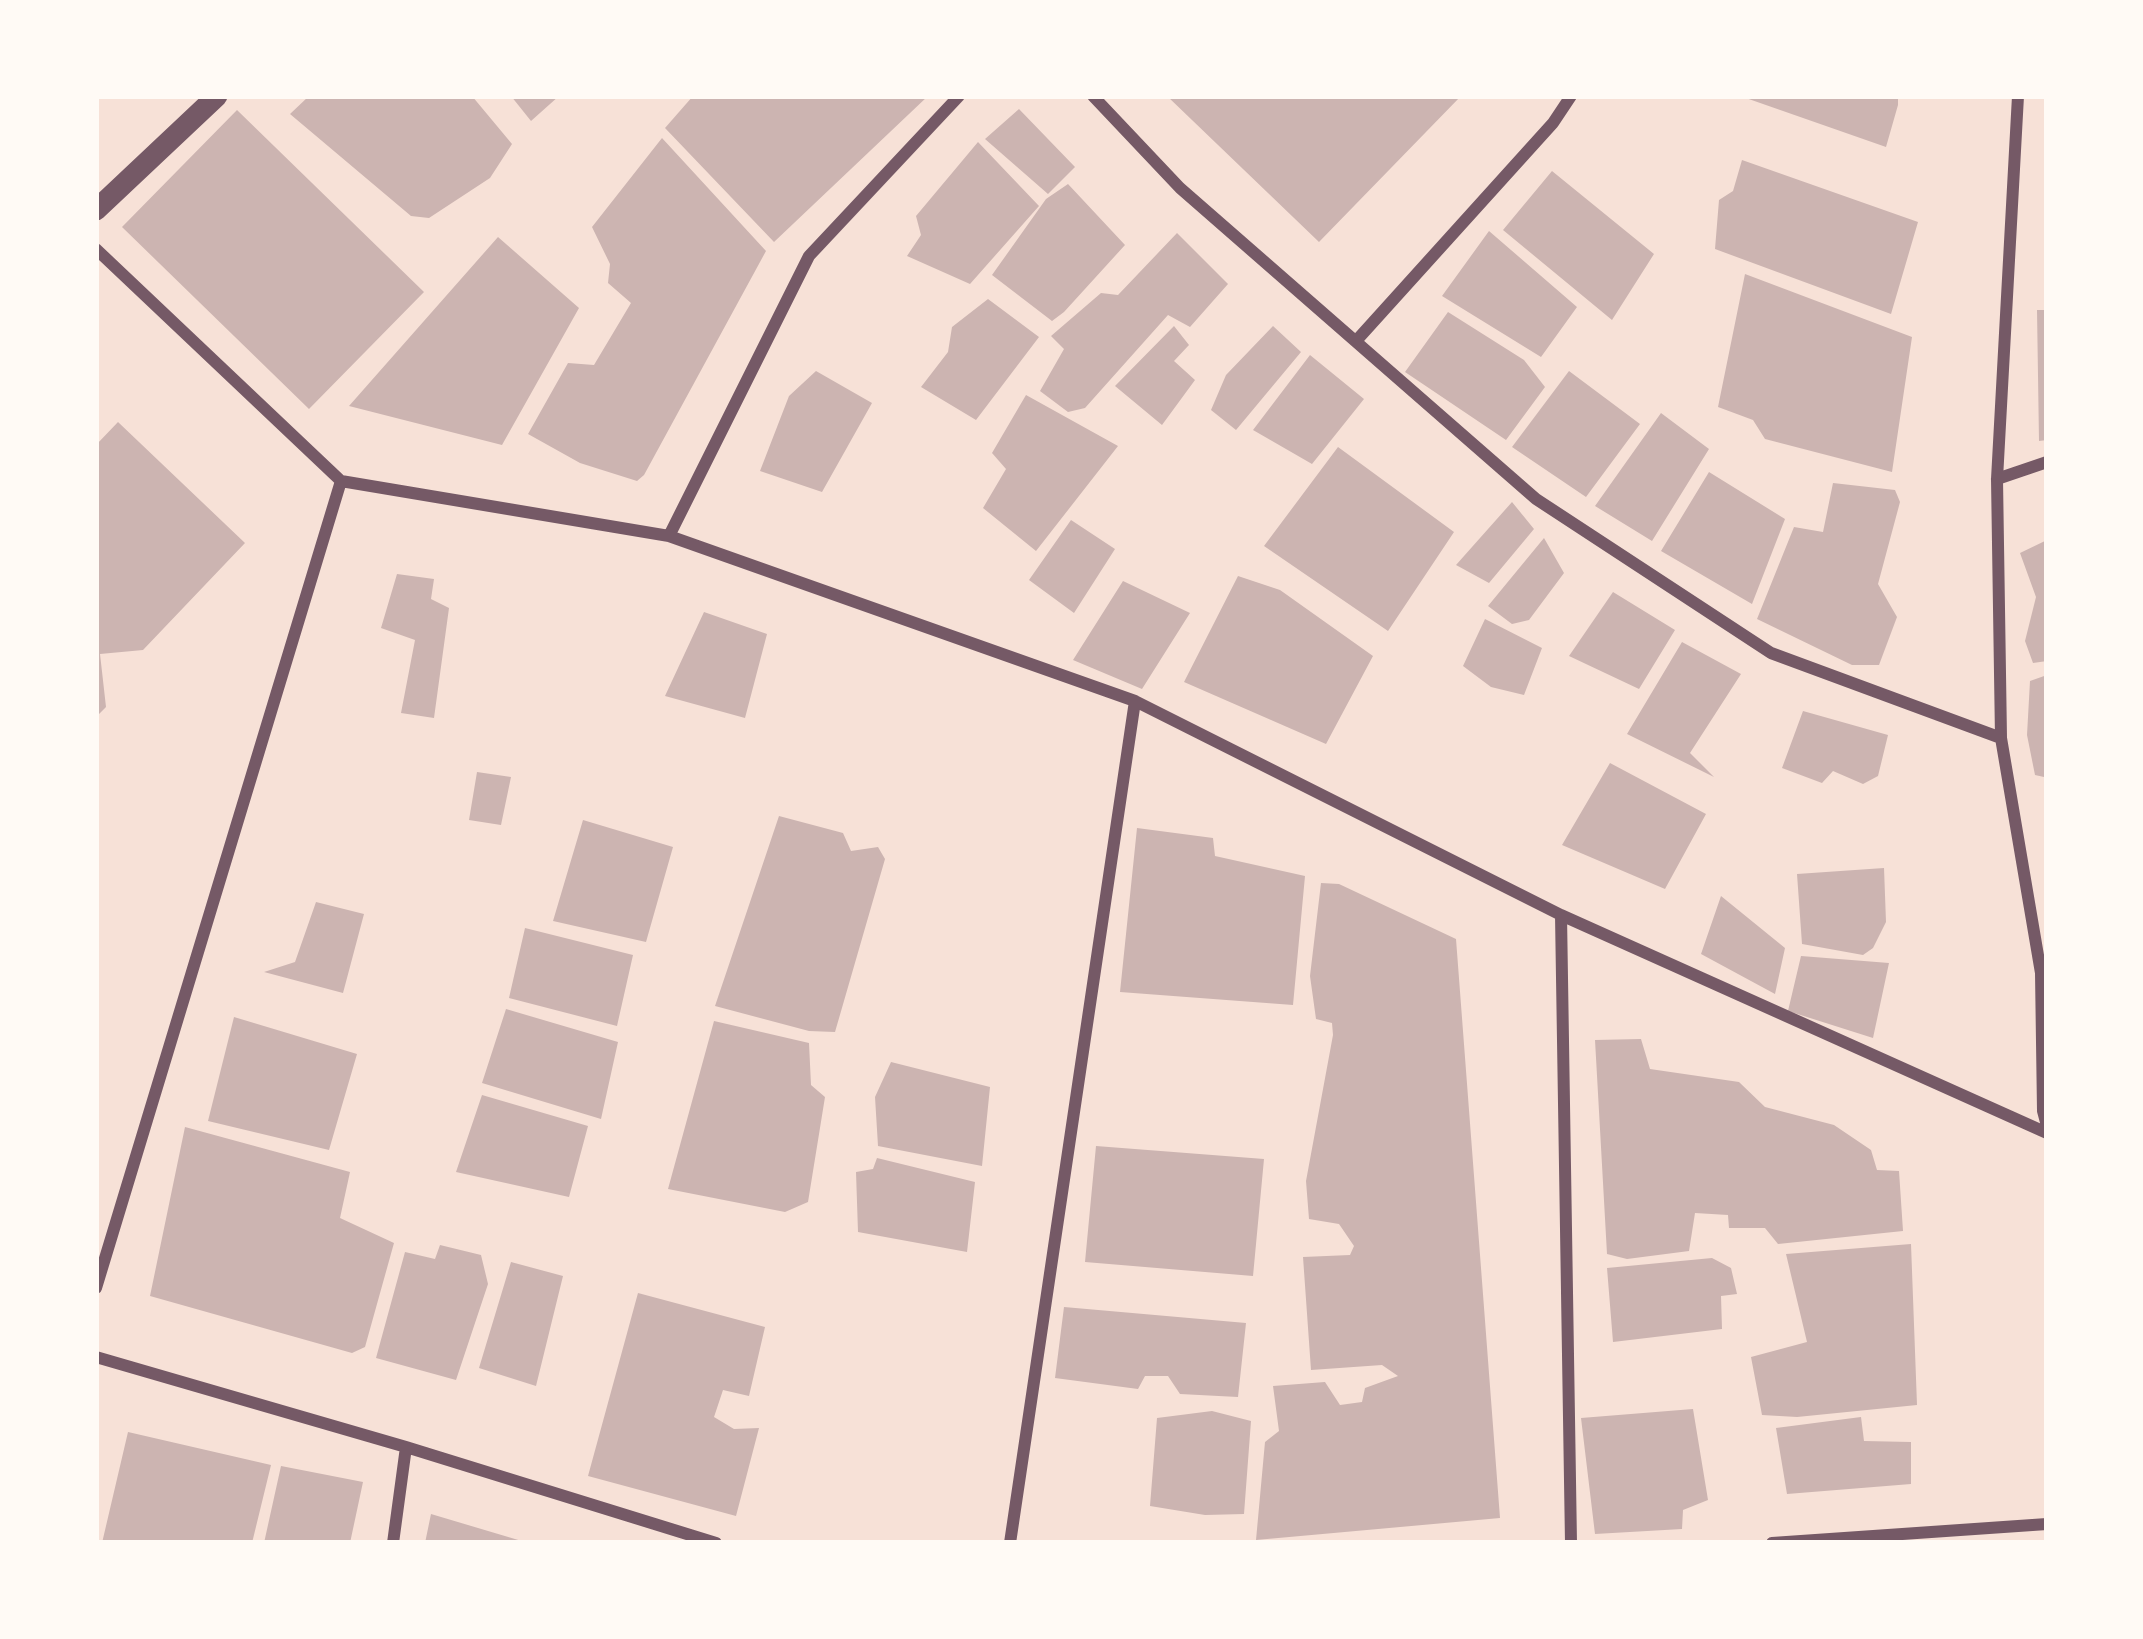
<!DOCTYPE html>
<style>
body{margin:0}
#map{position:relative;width:2143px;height:1639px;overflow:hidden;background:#f7e1d7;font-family:Quicksand,sans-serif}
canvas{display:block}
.frame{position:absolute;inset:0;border:99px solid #fffaf5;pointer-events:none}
</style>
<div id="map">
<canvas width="2143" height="1639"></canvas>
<div class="frame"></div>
</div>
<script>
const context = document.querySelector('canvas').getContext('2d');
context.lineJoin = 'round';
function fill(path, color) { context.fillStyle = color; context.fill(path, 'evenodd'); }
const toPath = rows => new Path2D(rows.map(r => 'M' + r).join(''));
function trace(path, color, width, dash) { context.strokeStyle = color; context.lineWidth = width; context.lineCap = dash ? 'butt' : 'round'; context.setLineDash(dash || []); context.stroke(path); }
fill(toPath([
 [309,96,472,96,512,144,490,178,429,218,411,216,290,114],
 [511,96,559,96,531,121],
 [693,96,928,96,774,242,665,128],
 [1167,96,1461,96,1319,242],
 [1898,96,1898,105,1886,147,1743,97],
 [1019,109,1075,167,1048,194,985,139],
 [237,110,424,292,309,409,122,227],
 [662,138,766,251,644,475,637,481,580,463,528,434,568,363,594,365,631,303,608,283,610,264,592,227],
 [978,142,1039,206,970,284,907,256,921,235,916,216],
 [1742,160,1918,222,1891,314,1715,249,1719,200,1733,191],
 [1552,171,1654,254,1612,320,1503,230],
 [1068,184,1125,245,1064,312,1052,321,992,275,1046,199],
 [1489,231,1577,307,1541,357,1442,296],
 [1177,233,1228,284,1190,327,1168,315,1085,408,1068,412,1040,391,1064,349,1051,336,1101,293,1118,295],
 [498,237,579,308,502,445,349,406],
 [1745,274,1912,337,1892,472,1765,439,1753,420,1718,407],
 [988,299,1039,337,976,420,921,387,948,352,952,327],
 [2037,310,2047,310,2047,440,2039,441],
 [1448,312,1524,360,1545,387,1506,440,1405,372],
 [1174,326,1189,345,1174,361,1195,380,1162,425,1115,386],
 [1273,326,1301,352,1236,430,1211,410,1226,375],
 [1310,355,1364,399,1312,464,1253,430],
 [816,371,872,403,822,492,760,471,789,396],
 [1569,371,1640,424,1586,497,1512,447],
 [1026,395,1118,446,1036,551,983,508,1006,469,992,453],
 [1661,413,1709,449,1652,541,1595,506],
 [118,422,245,543,143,650,100,654,106,707,96,717,96,445],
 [1338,447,1454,532,1388,631,1264,546],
 [1709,472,1785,519,1752,604,1661,551],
 [1833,483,1895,490,1900,502,1878,584,1897,617,1879,665,1852,665,1757,619,1794,527,1823,532],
 [1512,502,1534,529,1489,583,1456,565],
 [1071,520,1115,549,1074,613,1029,580],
 [1544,538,1564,573,1529,620,1512,624,1488,606],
 [2047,540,2047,661,2033,663,2025,641,2036,597,2020,553],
 [397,574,434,579,431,599,449,608,434,718,401,713,415,640,381,628],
 [1238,576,1280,590,1373,656,1326,744,1184,682],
 [1123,581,1190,613,1142,689,1073,660],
 [1613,592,1675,630,1639,689,1569,656],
 [704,612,767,634,745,718,665,696],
 [1485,619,1542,648,1524,695,1491,687,1463,666],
 [1682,642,1741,674,1690,753,1714,777,1627,734],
 [2047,675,2047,776,2044,777,2035,775,2027,735,2030,681],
 [1803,711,1888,735,1878,776,1863,784,1833,771,1822,783,1782,768],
 [1610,763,1706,814,1665,889,1562,845],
 [477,772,511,777,501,825,469,820],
 [779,816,843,833,851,851,878,847,885,859,835,1032,809,1031,715,1006],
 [583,820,673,847,646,942,553,921],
 [1137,828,1213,838,1215,856,1305,876,1293,1005,1120,992],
 [1884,868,1886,922,1873,948,1863,955,1802,944,1797,874],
 [1321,883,1339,884,1456,939,1500,1518,1256,1540,1265,1442,1279,1431,1273,1386,1325,1382,1340,1405,1362,1402,1365,1388,1398,1376,1382,1365,1311,1370,1303,1257,1350,1255,1354,1246,1339,1224,1309,1219,1306,1181,1333,1035,1332,1023,1316,1019,1310,976],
 [1721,896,1785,948,1775,994,1701,954],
 [316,902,364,914,343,993,264,972,295,962],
 [525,928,633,955,617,1026,509,998],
 [1801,956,1889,963,1873,1038,1788,1011],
 [506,1009,618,1042,601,1119,482,1083],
 [234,1017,357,1054,329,1150,208,1121],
 [714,1021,809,1043,811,1085,825,1097,808,1202,785,1212,668,1189],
 [1641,1039,1650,1069,1739,1082,1765,1107,1834,1125,1871,1150,1877,1170,1899,1171,1903,1231,1778,1244,1765,1228,1729,1228,1728,1215,1695,1213,1689,1251,1627,1259,1607,1254,1595,1040],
 [891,1062,990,1087,982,1166,878,1146,875,1097],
 [482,1095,588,1126,569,1197,456,1172],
 [185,1127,350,1172,340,1218,394,1243,365,1347,352,1353,150,1296],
 [1096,1146,1264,1159,1253,1276,1085,1262],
 [877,1158,975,1182,967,1252,858,1232,856,1172,873,1169],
 [1911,1244,1917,1405,1797,1417,1762,1415,1751,1357,1807,1342,1786,1254],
 [440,1245,481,1255,488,1284,456,1380,376,1358,405,1252,435,1259],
 [1712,1258,1731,1268,1737,1294,1721,1296,1722,1329,1613,1342,1607,1268],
 [511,1262,563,1276,536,1386,479,1368],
 [638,1293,765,1327,749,1396,723,1390,714,1417,734,1429,759,1428,736,1516,588,1476],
 [1064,1307,1246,1323,1238,1397,1180,1394,1168,1376,1145,1376,1138,1389,1055,1378],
 [1693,1409,1708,1500,1683,1510,1682,1529,1595,1534,1581,1418],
 [1212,1411,1251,1421,1244,1514,1205,1515,1150,1506,1157,1418],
 [1861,1417,1864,1441,1911,1442,1911,1484,1787,1494,1776,1428],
 [128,1432,271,1465,252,1543,102,1543],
 [281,1466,363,1482,350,1543,264,1543],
 [431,1514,525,1542,525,1543,425,1543]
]), '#ccb4b1');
trace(toPath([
 [1093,96,1180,188,1536,499,1771,653,2001,738],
 [2018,96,1997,479,2001,738,2041,973,2043,1111,2047,1126],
 [96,249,341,481,669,536,1135,701,1561,915,2047,1133],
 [1356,341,1553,123,1571,96],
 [1997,479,2047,462],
 [669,536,809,256,959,96],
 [1561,915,1571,1543],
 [96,1288,341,481],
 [96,1357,406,1447,716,1543],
 [393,1543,406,1447],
 [1010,1543,1135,701],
 [1772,1543,2047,1524]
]), '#755966', 12);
trace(toPath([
 [96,210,217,96]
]), '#755966', 21);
</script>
